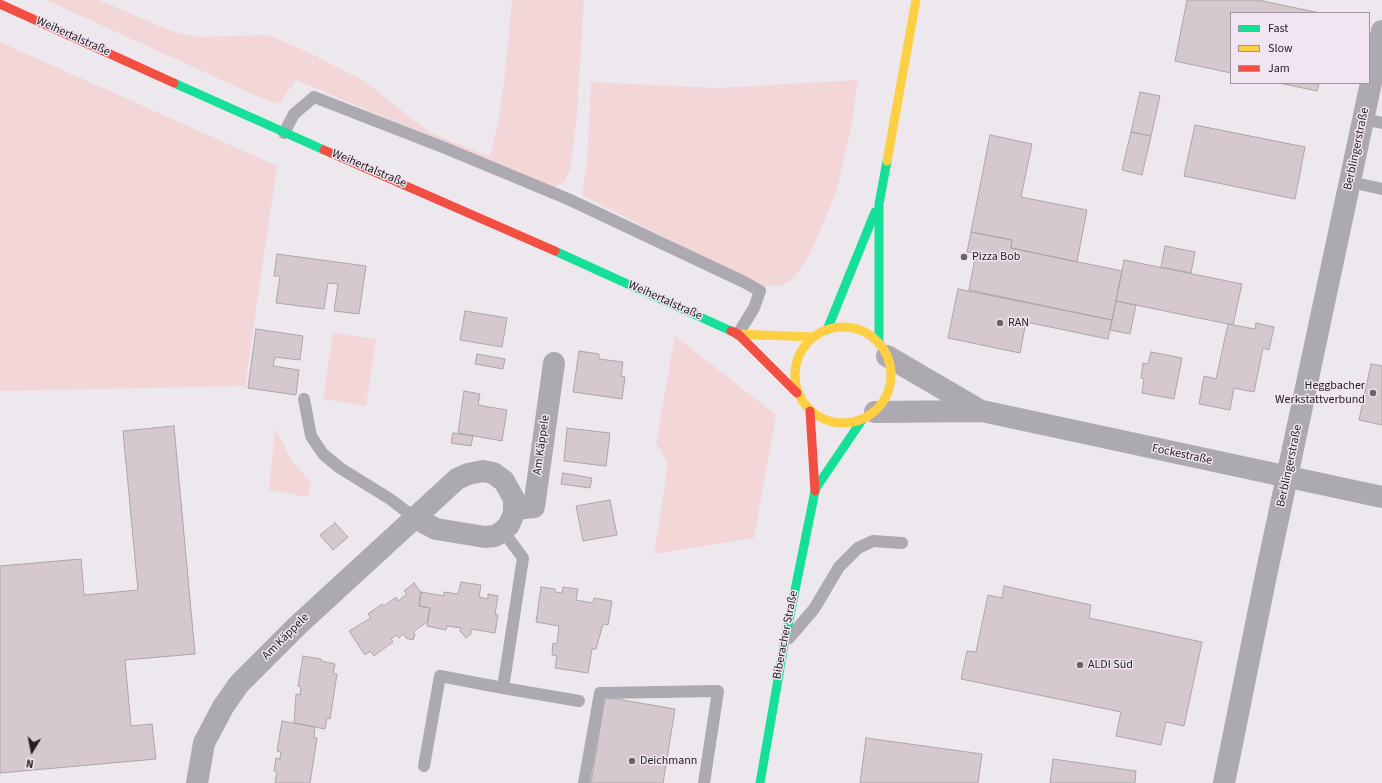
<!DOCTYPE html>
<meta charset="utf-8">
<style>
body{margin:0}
#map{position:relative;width:1382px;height:783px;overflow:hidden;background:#ede8ed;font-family:"Source Sans 3",sans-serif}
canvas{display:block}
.legend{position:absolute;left:1230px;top:12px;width:140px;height:72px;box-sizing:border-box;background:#f0e5f0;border:1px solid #9e959e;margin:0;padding:5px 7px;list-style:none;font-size:12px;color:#221e22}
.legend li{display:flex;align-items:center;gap:8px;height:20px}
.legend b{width:20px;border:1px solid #9e959e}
.north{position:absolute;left:12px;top:731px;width:40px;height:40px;-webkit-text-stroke:3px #f0e5f0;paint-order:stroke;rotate:190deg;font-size:11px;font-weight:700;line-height:16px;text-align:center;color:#221e22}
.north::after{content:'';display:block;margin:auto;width:14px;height:18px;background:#221e22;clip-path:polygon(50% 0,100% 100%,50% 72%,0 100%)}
</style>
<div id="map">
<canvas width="1382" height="783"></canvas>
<ul class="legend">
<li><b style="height:5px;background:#16e098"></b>Fast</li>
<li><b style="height:5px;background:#ffcf43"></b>Slow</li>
<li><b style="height:5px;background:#f24e42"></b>Jam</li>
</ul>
<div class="north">N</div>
</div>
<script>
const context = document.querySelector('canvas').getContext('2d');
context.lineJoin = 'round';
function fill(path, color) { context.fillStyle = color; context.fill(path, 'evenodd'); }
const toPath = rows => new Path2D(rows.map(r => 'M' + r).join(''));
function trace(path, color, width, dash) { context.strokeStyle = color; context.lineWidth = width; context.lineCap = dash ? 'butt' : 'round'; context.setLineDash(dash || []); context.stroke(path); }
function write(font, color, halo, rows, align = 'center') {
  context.font = font + ' "Source Sans 3",sans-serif'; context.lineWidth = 3; context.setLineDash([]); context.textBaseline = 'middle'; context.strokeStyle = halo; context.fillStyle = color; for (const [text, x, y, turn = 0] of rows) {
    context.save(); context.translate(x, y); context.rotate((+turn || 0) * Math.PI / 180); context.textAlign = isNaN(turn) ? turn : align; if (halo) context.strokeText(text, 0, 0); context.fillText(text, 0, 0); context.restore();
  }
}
fill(toPath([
 [46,0,99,0,171,31,199,37,268,35,310,53,364,81,429,132,490,157,499,118,505,73,512,0,584,0,577,113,570,170,565,181,553,188,296,80,279,104,268,101],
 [0,42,277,166,245,386,0,391],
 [858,80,851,128,836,193,811,252,793,279,780,286,765,286,733,272,582,195,587,162,591,82,717,88],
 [333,333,376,339,366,406,323,399],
 [675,336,776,415,754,538,654,554,668,464,656,443],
 [275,429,293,462,310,482,308,497,269,490]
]), '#f2d6d8');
const building = toPath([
 [1187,0,1258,0,1320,13,1231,13,1231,73,1175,61,1187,0],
 [1279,83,1319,83,1317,91,1279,83],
 [1140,92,1160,96,1151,136,1131,132,1140,92],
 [1195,125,1305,147,1295,199,1184,176,1195,125],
 [1131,132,1151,136,1142,175,1122,170,1131,132],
 [990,135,1032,144,1021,197,1087,210,1077,262,1011,248,1012,240,971,232,990,135],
 [971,232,1012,240,1011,248,1122,271,1112,320,969,290,976,253,967,252,971,232],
 [1165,246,1195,252,1191,273,1161,267,1165,246],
 [277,254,366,266,359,314,334,311,338,284,328,283,324,309,276,303,280,276,274,276,277,254],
 [1124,260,1242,284,1233,325,1116,301,1124,260],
 [958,289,1112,320,1108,339,1026,322,1020,353,948,338,958,289],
 [1116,301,1136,305,1130,334,1110,330,1116,301],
 [465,311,507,318,502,347,460,340,465,311],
 [1256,323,1274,327,1269,350,1263,348,1254,392,1234,388,1230,410,1199,404,1204,376,1216,379,1228,324,1255,329,1256,323],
 [256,329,303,336,300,360,275,357,273,366,299,370,296,395,248,388,256,329],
 [579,351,599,354,599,359,623,362,621,376,625,377,622,399,573,392,579,351],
 [1151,352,1182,358,1174,399,1142,393,1144,379,1141,378,1143,363,1148,364,1151,352],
 [477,354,505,359,503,369,475,364,477,354],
 [1371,364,1382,366,1382,425,1359,420,1371,364],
 [464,391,480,394,478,405,507,410,502,441,458,433,464,391],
 [174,426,195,654,125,660,131,726,152,724,156,759,0,773,0,566,81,559,84,595,138,590,123,431,174,426],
 [567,428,610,433,606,466,564,461,567,428],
 [453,433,473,436,471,446,451,443,453,433],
 [563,473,592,478,590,488,561,484,563,473],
 [610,500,617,535,583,541,576,506,610,500],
 [335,523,348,537,333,550,320,535,335,523],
 [461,582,481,585,479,597,488,599,488,594,498,596,495,614,498,615,495,633,471,629,471,634,466,638,460,631,461,628,447,626,446,630,427,626,430,608,419,606,421,592,444,596,444,592,458,594,461,582],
 [414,583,421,592,419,606,430,608,427,622,413,632,415,634,413,640,406,638,403,634,399,638,397,635,391,639,393,642,374,656,370,651,365,655,349,631,371,618,368,614,382,604,384,606,396,597,398,601,407,594,404,591,414,583],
 [1004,586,1091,605,1089,618,1202,642,1184,726,1166,722,1161,745,1116,736,1121,712,961,679,967,651,976,652,988,595,1002,598,1004,586],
 [541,587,555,589,555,592,562,593,563,587,578,589,576,600,593,603,594,598,612,601,608,625,603,624,596,649,592,649,588,673,555,668,557,656,552,655,553,643,557,644,559,626,536,622,541,587],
 [303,656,321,659,321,661,335,664,333,673,337,674,330,719,327,718,325,729,294,723,296,694,300,695,301,687,298,686,303,656],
 [605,697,675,709,663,783,591,783,605,697],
 [282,721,315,727,314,738,317,738,310,783,275,783,277,771,274,771,276,758,280,759,281,752,277,751,282,721],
 [866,738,982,754,978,783,860,783,866,738],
 [1053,759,1136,771,1135,783,1050,783,1053,759]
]);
fill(building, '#d6c8cf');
trace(building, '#aaa6a9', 1);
trace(toPath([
 [1363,119,1382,123],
 [284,133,294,114,314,97,445,148,568,199,744,282,760,291,754,308,738,334],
 [1350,182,1382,189],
 [304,399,311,436,323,454,340,468,390,499,415,518],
 [503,531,523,558,503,688,579,701],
 [789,638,814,609,839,567,858,548,873,541,902,543],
 [424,766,440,676,503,688],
 [584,783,600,693,718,691,704,783]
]), '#aca9b1', 12);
trace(toPath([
 [887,356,981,411],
 [875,412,982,411,1382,497],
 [514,509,534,507,554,363],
 [197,783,204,743,223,707,239,684,297,626,457,479,468,474,483,471,493,473,504,481,514,499,514,513,509,525,503,531,495,536,485,537,436,529,415,518],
 [1224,783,1265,580,1382,31]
]), '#aca9b1', 22);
trace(toPath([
 [174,83,324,150],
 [555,251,731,331],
 [827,330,875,212],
 [879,343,879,204,887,161],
 [816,488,862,420],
 [760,783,784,645,815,491]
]), '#16e098', 9);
trace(toPath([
 [887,161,916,0],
 '795 375a48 48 0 1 1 96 0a48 48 0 1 1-96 0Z',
 [738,334,813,337]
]), '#ffcf43', 9);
trace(toPath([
 [0,4,174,83],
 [324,150,555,251],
 [731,331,738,334,797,393],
 [810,411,815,491]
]), '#f24e42', 9);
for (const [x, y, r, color] of [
 [964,257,4,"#696569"],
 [1000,323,4,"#696569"],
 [1373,393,4,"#696569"],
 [1080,665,4,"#696569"],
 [632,761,4,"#696569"]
]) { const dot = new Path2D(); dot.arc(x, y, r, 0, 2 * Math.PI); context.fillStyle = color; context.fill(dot); trace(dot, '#f0e5f0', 1.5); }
write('12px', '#221e22', '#f0e5f0', [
 ["Weihertalstraße",73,37,24],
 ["Berblingerstraße",1357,149,-78],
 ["Weihertalstraße",369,169,23],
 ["Weihertalstraße",665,301,24],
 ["Am Käppele",542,445,-82],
 ["Fockestraße",1182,455,12],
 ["Berblingerstraße",1290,466,-78],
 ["Biberacher Straße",786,635,-79],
 ["Am Käppele",286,637,-45]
]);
write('12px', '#221e22', '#f0e5f0', [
 ["Pizza Bob",972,257],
 ["RAN",1008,323],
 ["Heggbacher",1365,386,"right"],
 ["Werkstattverbund",1365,400,"right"],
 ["ALDI Süd",1088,665],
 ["Deichmann",640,761]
], 'left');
</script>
